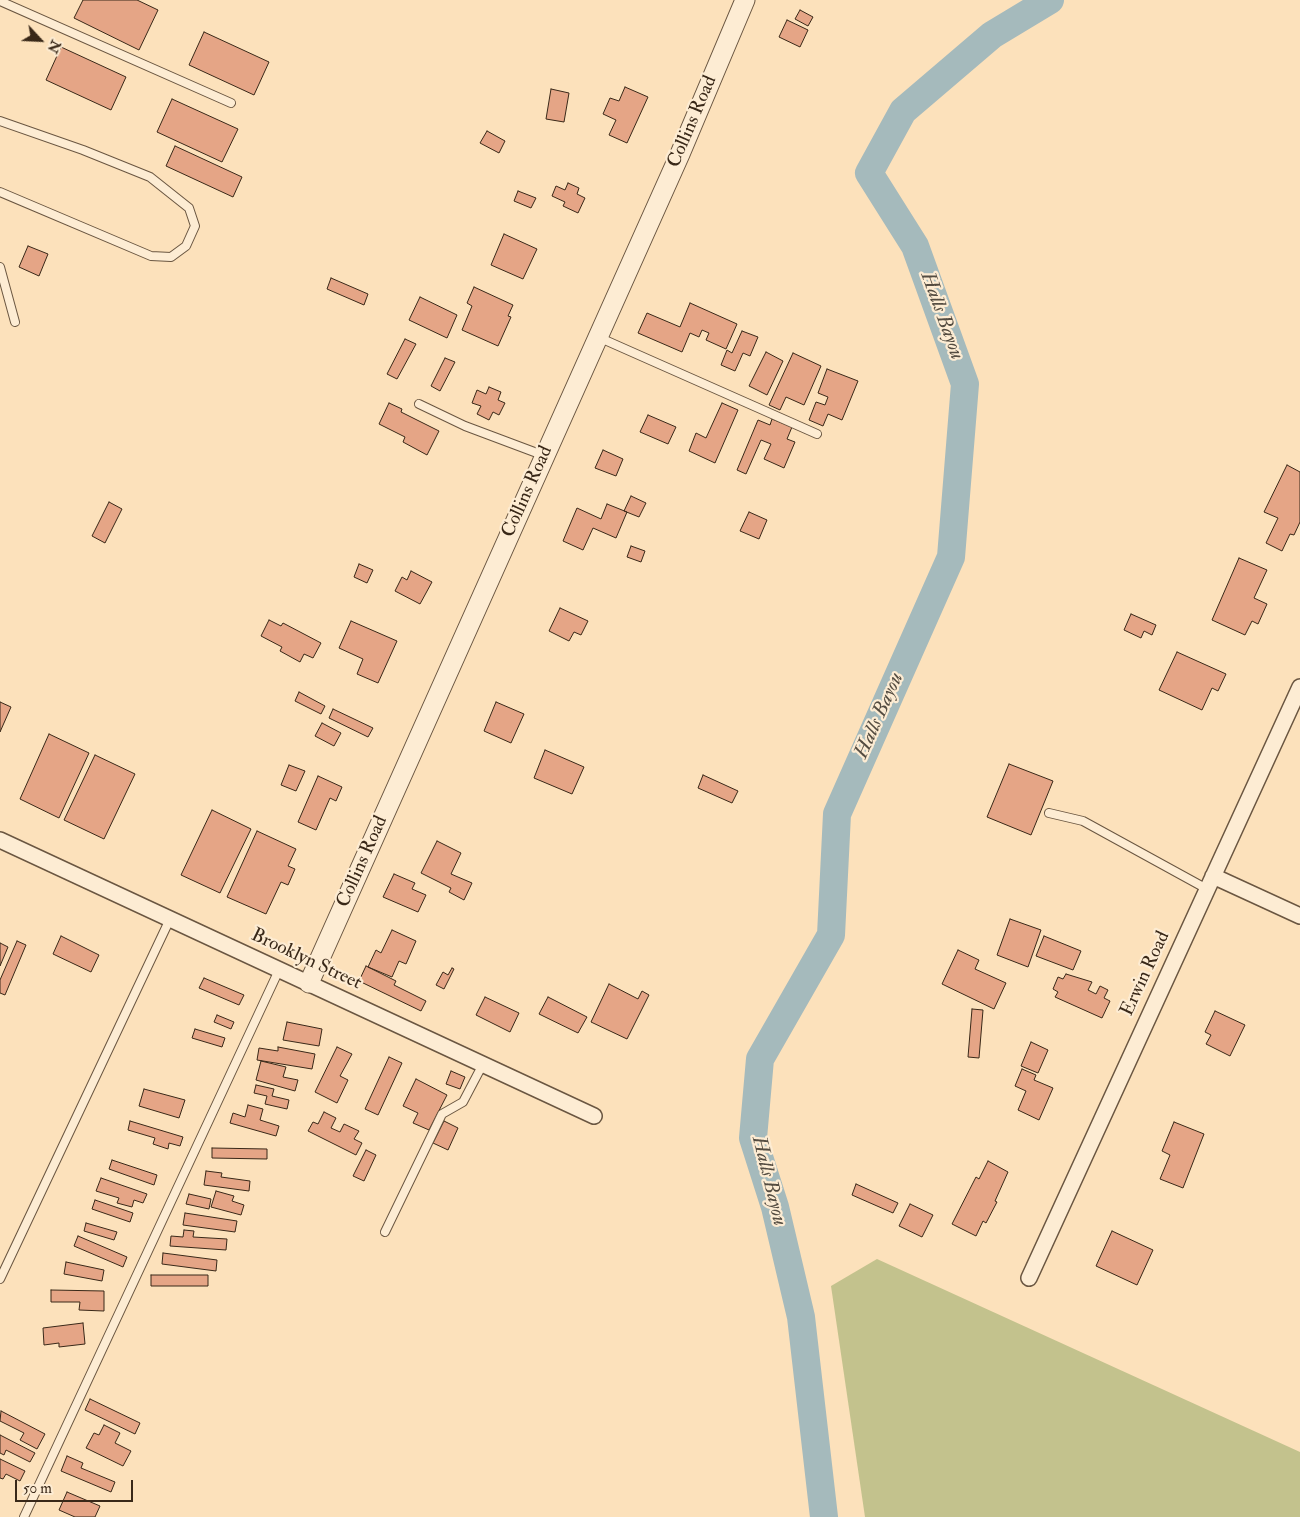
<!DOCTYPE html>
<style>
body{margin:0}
#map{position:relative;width:1300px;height:1517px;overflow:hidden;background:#fce1bb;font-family:"IM FELL Double Pica",serif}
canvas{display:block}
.north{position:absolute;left:15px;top:15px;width:50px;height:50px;-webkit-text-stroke:4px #fdecd3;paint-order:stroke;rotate:115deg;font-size:14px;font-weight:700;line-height:20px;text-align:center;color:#392818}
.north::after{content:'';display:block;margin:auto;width:18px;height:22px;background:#392818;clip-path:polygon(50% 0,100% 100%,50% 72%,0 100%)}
.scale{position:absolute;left:15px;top:1480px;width:118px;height:22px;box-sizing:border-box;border:2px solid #392818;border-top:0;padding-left:6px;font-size:15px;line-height:18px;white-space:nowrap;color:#392818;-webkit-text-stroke:4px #fdecd3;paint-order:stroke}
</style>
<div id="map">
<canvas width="1300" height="1517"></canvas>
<div class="north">N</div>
<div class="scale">50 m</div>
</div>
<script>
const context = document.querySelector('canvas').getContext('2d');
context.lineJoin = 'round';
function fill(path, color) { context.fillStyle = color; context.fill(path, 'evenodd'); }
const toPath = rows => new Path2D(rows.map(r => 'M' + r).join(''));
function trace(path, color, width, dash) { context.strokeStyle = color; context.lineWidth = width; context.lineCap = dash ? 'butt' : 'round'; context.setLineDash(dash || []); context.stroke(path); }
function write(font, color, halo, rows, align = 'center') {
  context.font = font + ' "IM FELL Double Pica",serif'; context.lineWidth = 4.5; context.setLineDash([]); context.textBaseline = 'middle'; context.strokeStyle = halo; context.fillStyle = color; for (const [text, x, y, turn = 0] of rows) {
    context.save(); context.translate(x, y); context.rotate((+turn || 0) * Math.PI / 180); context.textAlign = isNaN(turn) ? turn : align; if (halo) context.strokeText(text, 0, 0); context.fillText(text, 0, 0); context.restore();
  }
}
fill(toPath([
 [877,1259,1300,1452,1300,1517,865,1517,831,1286]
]), '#c3c28d');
trace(toPath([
 [824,1517,801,1317,775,1207,753,1138,760,1059,831,935,837,814,951,557,965,384,915,246,869,173,903,111,992,35,1050,0]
]), '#a5babc', 28);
const building = toPath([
 [83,0,137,0,158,10,139,50,74,18,83,0],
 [800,10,813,17,808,26,795,19,800,10],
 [787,20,808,30,800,47,779,37,787,20],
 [204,32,269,62,254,95,189,65,204,32],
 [61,47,126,77,111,110,46,80,61,47],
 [625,87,648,97,627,143,609,135,616,120,603,114,610,98,619,101,625,87],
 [551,89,569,93,564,122,546,119,551,89],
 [172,99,238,129,222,162,157,132,172,99],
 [487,131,505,141,499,153,480,143,487,131],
 [175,146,242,177,233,197,166,166,175,146],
 [568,183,579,188,577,194,585,198,578,213,563,206,565,202,552,196,556,186,565,190,568,183],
 [518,191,536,198,531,208,514,201,518,191],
 [504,234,537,249,523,279,491,265,504,234],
 [28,246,48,254,39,276,19,267,28,246],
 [331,278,368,294,364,305,327,289,331,278],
 [474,287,513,305,508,316,511,317,498,346,462,330,472,306,467,303,474,287],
 [420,297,457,315,447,338,409,320,420,297],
 [690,303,737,324,726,349,706,340,709,333,702,330,699,337,690,333,682,352,638,333,647,313,680,327,690,303],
 [742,331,758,337,750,356,743,353,735,371,721,365,727,350,732,353,742,331],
 [405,339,416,344,397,379,387,374,405,339],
 [766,352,783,361,767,395,749,386,766,352],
 [793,353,821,366,804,405,786,397,780,410,769,405,793,353],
 [445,358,455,362,440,391,431,386,445,358],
 [827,369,858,381,842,420,828,414,823,426,809,420,816,402,825,405,828,397,818,393,827,369],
 [489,387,501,392,498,400,505,403,499,415,493,412,489,420,477,414,481,406,472,403,477,390,486,394,489,387],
 [389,403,402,409,401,412,439,431,427,455,403,442,405,437,379,424,389,403],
 [722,403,738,410,715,463,689,451,696,433,706,438,722,403],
 [648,415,676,427,668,444,640,432,648,415],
 [772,419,792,427,787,439,795,442,784,468,764,459,771,444,761,440,746,474,737,470,758,420,770,425,772,419],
 [603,450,623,459,616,476,595,468,603,450],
 [1287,465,1300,472,1300,522,1294,535,1290,534,1282,551,1266,543,1278,518,1264,512,1287,465],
 [631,496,646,503,639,517,624,511,631,496],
 [109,502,122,509,105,543,92,536,109,502],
 [607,504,627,512,616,538,593,528,583,550,563,541,577,508,601,519,607,504],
 [749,512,767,520,759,539,740,531,749,512],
 [631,546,645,551,641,562,627,557,631,546],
 [1239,558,1267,570,1254,598,1267,604,1258,624,1252,621,1245,635,1212,620,1239,558],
 [359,564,373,570,367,583,354,577,359,564],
 [411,571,432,582,420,604,395,591,402,577,407,580,411,571],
 [560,608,588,621,581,635,574,632,569,641,549,631,560,608],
 [1131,614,1156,625,1152,635,1144,631,1141,638,1124,630,1131,614],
 [269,620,281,626,283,623,321,643,313,658,304,654,300,662,280,651,282,647,261,636,269,620],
 [351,621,397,641,378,683,357,674,363,659,339,648,351,621],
 [1177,652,1226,674,1218,691,1212,688,1202,710,1159,690,1177,652],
 [299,692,325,706,321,714,295,701,299,692],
 [0,702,11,707,0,732,0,702],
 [496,702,524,714,511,743,484,731,496,702],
 [333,709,373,728,368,737,329,718,333,709],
 [322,723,341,733,334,746,315,736,322,723],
 [49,734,89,753,59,818,20,799,49,734],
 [545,750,584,767,572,794,534,778,545,750],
 [95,755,135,774,104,839,64,820,95,755],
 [1009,764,1053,781,1031,835,987,817,1009,764],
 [289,765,305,771,296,791,281,785,289,765],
 [703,775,738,791,732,803,698,788,703,775],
 [318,776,342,787,336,801,330,798,316,830,298,822,318,776],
 [212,810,251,829,220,893,181,875,212,810],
 [257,831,296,849,288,866,295,869,288,885,281,882,266,914,227,897,257,831],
 [437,841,461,853,451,874,472,883,464,900,449,892,451,888,421,873,437,841],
 [394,874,415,883,412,889,426,895,418,912,383,897,394,874],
 [1010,919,1041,930,1028,967,997,955,1010,919],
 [392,930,416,941,406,964,399,961,392,977,368,967,376,950,381,953,392,930],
 [61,936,99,955,91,972,53,954,61,936],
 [1044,936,1081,951,1073,970,1036,956,1044,936],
 [17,941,26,945,5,995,0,993,0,980,17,941],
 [0,943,8,947,0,966,0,943],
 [958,950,979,960,975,969,1006,983,994,1009,942,984,958,950],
 [366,966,396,981,394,985,426,1001,421,1011,359,981,366,966],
 [452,968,454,969,444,989,436,985,443,972,448,975,452,968],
 [1066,974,1092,982,1088,990,1096,994,1100,986,1108,990,1104,998,1110,1001,1102,1018,1055,997,1058,992,1053,989,1058,977,1063,979,1066,974],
 [204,978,244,995,239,1005,199,988,204,978],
 [609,984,638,999,642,991,649,995,627,1039,591,1022,609,984],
 [485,997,519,1013,510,1032,476,1015,485,997],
 [548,997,587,1017,578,1033,539,1014,548,997],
 [972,1009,983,1010,979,1058,968,1057,972,1009],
 [1215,1011,1245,1025,1230,1056,1206,1044,1211,1035,1205,1032,1215,1011],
 [217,1015,234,1022,231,1029,214,1022,217,1015],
 [287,1022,322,1029,319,1046,283,1040,287,1022],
 [195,1029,225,1038,222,1047,192,1038,195,1029],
 [1031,1042,1048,1050,1038,1073,1021,1066,1031,1042],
 [278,1047,315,1054,312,1069,257,1060,259,1048,278,1051,278,1047],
 [337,1047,352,1054,340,1076,348,1080,337,1103,315,1092,337,1047],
 [389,1057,402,1063,378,1115,365,1109,389,1057],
 [261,1061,286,1067,283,1077,298,1080,295,1091,256,1080,261,1061],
 [1022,1069,1036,1075,1034,1080,1053,1088,1039,1120,1018,1110,1026,1091,1015,1086,1022,1069],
 [451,1071,465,1077,460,1089,446,1084,451,1071],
 [416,1079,447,1095,429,1130,413,1123,418,1113,403,1106,416,1079],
 [256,1085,274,1089,272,1096,289,1100,287,1109,265,1104,267,1096,254,1093,256,1085],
 [144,1089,185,1100,179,1118,139,1106,144,1089],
 [248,1105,263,1109,260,1120,279,1126,276,1136,230,1123,233,1113,245,1117,248,1105],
 [324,1112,336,1118,331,1128,340,1132,344,1124,359,1131,354,1139,362,1143,356,1155,308,1131,313,1122,318,1124,324,1112],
 [130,1121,183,1137,180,1146,169,1143,168,1149,153,1144,155,1138,128,1130,130,1121],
 [444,1121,458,1128,448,1150,433,1143,444,1121],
 [1174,1122,1204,1134,1183,1188,1160,1179,1170,1155,1162,1151,1174,1122],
 [212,1148,267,1149,267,1159,212,1158,212,1148],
 [366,1150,376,1155,364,1181,353,1176,366,1150],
 [112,1160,157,1175,154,1185,109,1169,112,1160],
 [988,1161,1008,1172,995,1201,997,1202,986,1223,983,1221,976,1236,952,1224,976,1177,979,1179,988,1161],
 [206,1171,222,1173,221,1177,250,1181,249,1191,204,1185,206,1171],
 [101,1178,147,1194,143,1203,134,1200,132,1207,117,1203,119,1198,96,1191,101,1178],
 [856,1184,898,1203,893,1213,852,1195,856,1184],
 [216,1191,234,1196,232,1201,244,1205,241,1215,211,1207,216,1191],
 [189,1194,211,1199,209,1209,186,1204,189,1194],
 [95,1200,133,1213,130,1222,92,1209,95,1200],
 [910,1204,933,1215,922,1237,899,1226,910,1204],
 [185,1213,237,1221,235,1232,183,1225,185,1213],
 [86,1223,117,1232,114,1240,84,1231,86,1223],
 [184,1230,194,1231,193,1237,227,1239,226,1250,170,1246,171,1236,183,1237,184,1230],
 [1112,1231,1153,1250,1137,1285,1096,1266,1112,1231],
 [78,1236,127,1257,123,1267,74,1246,78,1236],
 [163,1253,217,1260,216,1271,162,1264,163,1253],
 [66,1262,104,1270,102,1281,64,1274,66,1262],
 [151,1275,208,1275,208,1286,151,1286,151,1275],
 [51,1290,104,1291,104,1311,79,1310,80,1302,51,1302,51,1290],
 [83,1323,85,1344,59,1347,59,1343,44,1345,43,1328,83,1323],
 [90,1399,140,1423,135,1434,85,1410,90,1399],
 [1,1411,45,1434,37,1449,20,1440,24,1433,0,1421,1,1411],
 [104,1425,120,1433,115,1443,131,1451,123,1466,86,1448,94,1433,99,1435,104,1425],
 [0,1435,35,1453,30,1462,6,1450,4,1455,0,1453,0,1435],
 [67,1456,83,1463,81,1468,115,1482,111,1492,61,1471,67,1456],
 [0,1459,25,1471,20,1481,6,1474,3,1479,0,1478,0,1459],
 [67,1492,100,1506,95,1517,75,1517,59,1510,67,1492]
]);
fill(building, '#e5a586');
trace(building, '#392818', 1);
const service = toPath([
 [0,1,231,103],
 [0,121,83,150,150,177,189,208,195,226,186,246,171,257,151,256,0,192],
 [0,267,15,322],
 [598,337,817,434],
 [419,404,465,426,545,456],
 [1049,813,1083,821,1207,889],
 [385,1232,442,1114,463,1102,483,1064],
 [0,1279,170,919],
 [24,1517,279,970]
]);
const minor = toPath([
 [0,840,594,1116],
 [1213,876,1300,916],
 [1029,1278,1300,687]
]);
const tertiary = toPath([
 [309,983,680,154,745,0]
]);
trace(service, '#6a5641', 10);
trace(minor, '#6a5641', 18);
trace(tertiary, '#6a5641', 21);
trace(service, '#fdecd3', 8);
trace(minor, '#fdecd3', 15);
trace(tertiary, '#fdecd3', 19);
write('19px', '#392818', '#fdecd3', [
 ["Collins Road",693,122,-67],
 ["Collins Road",528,492,-66],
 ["Collins Road",363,862,-66],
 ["Brooklyn Street",306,960,25],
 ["Erwin Road",1146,974,-65]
]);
write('italic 20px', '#544c41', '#fdecd3', [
 ["Halls Bayou",941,316,70],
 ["Halls Bayou",880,716,-66],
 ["Halls Bayou",768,1181,76]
]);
</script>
